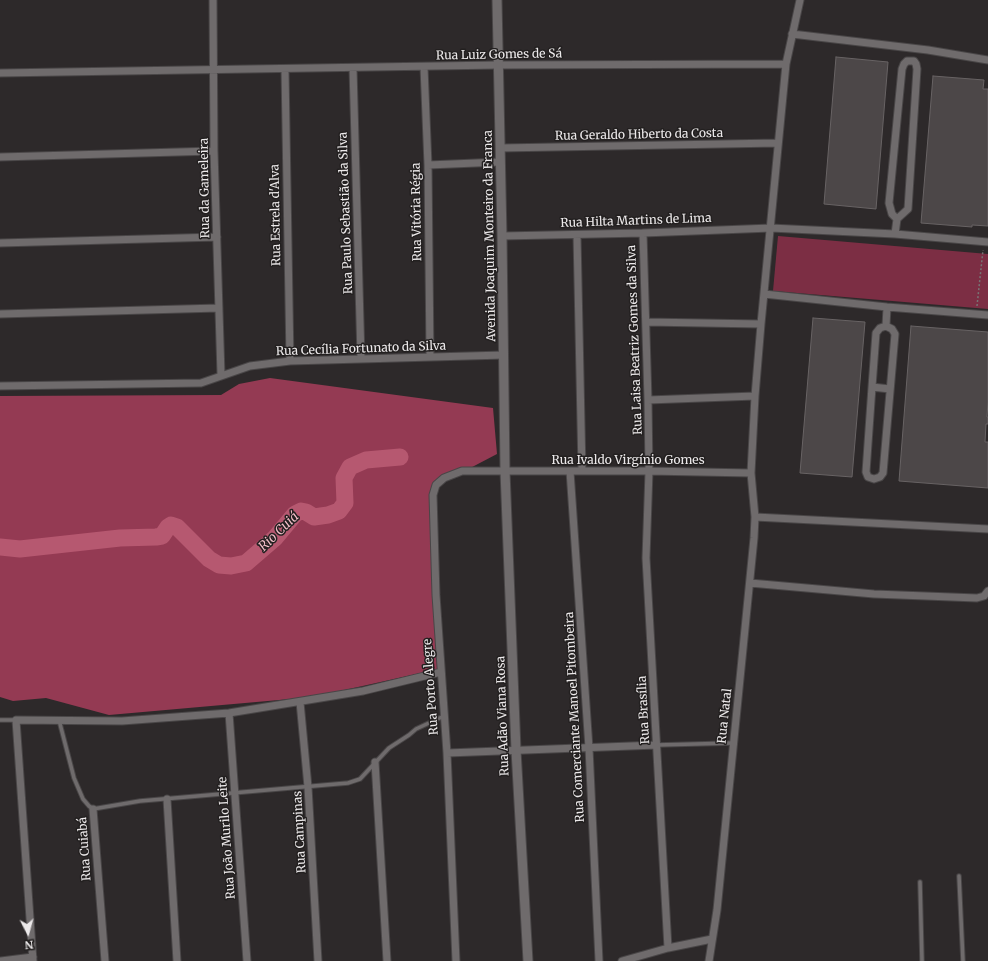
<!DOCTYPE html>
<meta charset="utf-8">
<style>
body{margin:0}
#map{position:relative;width:988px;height:961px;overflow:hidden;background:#2d292a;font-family:Merriweather,serif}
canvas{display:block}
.north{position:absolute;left:8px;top:913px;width:40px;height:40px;-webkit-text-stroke:3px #232020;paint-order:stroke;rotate:174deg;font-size:11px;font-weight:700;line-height:16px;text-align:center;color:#ece9ea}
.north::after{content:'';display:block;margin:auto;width:14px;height:18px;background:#ece9ea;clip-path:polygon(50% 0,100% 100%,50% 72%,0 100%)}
</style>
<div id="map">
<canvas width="988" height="961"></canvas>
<div class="north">N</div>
</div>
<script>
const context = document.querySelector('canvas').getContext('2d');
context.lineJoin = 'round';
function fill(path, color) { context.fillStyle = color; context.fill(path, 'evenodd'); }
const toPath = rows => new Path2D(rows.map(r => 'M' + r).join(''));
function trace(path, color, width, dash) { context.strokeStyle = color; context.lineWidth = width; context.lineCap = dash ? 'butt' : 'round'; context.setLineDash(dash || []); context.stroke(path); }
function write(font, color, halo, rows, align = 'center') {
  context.font = font + ' Merriweather,serif'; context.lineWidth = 3; context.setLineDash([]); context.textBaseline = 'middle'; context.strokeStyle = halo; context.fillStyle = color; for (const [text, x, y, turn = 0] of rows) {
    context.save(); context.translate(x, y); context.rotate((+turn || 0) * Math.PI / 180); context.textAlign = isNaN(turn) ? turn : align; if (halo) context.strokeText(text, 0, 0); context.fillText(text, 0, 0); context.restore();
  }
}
fill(toPath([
 [778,236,988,254,988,309,773,291]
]), '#7c2e44');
fill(toPath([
 [270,378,493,408,497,454,434,487,439,669,313,697,109,715,46,698,13,701,0,697,0,396,221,395,239,384]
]), '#943a53');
trace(toPath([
 [0,547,20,549,120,538,156,537,162,536,168,527,171,525,177,527,209,559,219,565,231,566,246,563,275,538,295,514,301,511,306,512,314,517,328,515,339,511,345,503,344,478,350,467,366,460,400,457]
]), '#b65870', 17);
const building = toPath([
 [836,57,888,62,876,209,824,204,836,57],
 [933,76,984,80,983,89,988,89,988,226,972,225,972,227,921,223,933,76],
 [813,318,865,322,852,477,800,473,813,318],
 [911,326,988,332,988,401,987,417,988,417,988,424,986,424,985,442,988,442,988,488,899,481,911,326]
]);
fill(building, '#4c4748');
trace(building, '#686364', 1);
const service = toPath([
 [0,720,16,720],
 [59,720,74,778,83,799,89,806,93,809,140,801,348,783,360,779,389,748,409,735,416,729,444,716],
 [657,745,733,743],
 [959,876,963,961],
 [920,882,922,961]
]);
const minor = toPath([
 [213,0,214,151,221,375],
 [792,34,928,50,988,60],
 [424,67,428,165,430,357],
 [353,68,361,358],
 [285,70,290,361],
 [0,73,498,65,786,64],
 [500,148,778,143],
 [0,157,214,151],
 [428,165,500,162],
 [643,233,648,400,649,471,646,558,668,948],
 [895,234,897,219,908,209,917,69,916,64,914,61,907,61,904,64,902,69,889,203,892,214,897,219],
 [577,235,582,471],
 [502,236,643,233,771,228,895,234,988,242],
 [0,243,217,237],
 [764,294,887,307,988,315],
 [0,314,219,308],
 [646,322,761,324],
 [886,326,892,329,895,334,883,473,880,477,874,479,868,477,866,472,872,387,876,333,880,328,886,326],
 [886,326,887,307],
 [0,386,201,383,250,366,290,361,504,355],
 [872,387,890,389],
 [648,400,755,396],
 [570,471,589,748,599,961],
 [755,517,988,529],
 [750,583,874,594,977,598,984,596,988,591],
 [300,702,308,787,318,961],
 [229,713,247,961],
 [447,753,657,745],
 [375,762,387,961],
 [167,799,177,961],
 [93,809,105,961],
 [1,961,33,957],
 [33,961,16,720,122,721,229,713,363,691,441,672],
 [456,961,447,753,436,595,433,495,436,485,444,478,462,471,649,471,751,473],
 [622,961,668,948,712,939],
 [709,961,717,910,754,538,755,517,751,473,755,396,761,324,786,64,800,0]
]);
const tertiary = toPath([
 [497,0,502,236,505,471,516,750,528,961]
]);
trace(service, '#494647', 5.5);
trace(minor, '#494647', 9);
trace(tertiary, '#494647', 11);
trace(toPath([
 [977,306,983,250]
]), '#787475', 1.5, [2, 2]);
trace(service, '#6f6b6c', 3.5);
trace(minor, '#6f6b6c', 7);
trace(tertiary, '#6f6b6c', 9);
write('12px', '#ece9ea', '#232020', [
 ["Rua Luiz Gomes de Sá",499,55,-1],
 ["Rua Geraldo Hiberto da Costa",639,135,-1],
 ["Rua da Gameleira",205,188,-91],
 ["Rua Vitória Régia",417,212,-91],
 ["Rua Paulo Sebastião da Silva",346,213,-92],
 ["Rua Estrela d'Alva",276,215,-91],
 ["Rua Hilta Martins de Lima",636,221,-2],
 ["Avenida Joaquim Monteiro da Franca",490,236,-91],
 ["Rua Laisa Beatriz Gomes da Silva",635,340,-92],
 ["Rua Cecília Fortunato da Silva",361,349,-2],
 ["Rua Ivaldo Virgínio Gomes",628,461],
 ["Rua Porto Alegre",431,687,-94],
 ["Rua Brasília",644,710,-93],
 ["Rua Adão Viana Rosa",503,716,-92],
 ["Rua Natal",725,716,-84],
 ["Rua Comerciante Manoel Pitombeira",575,717,-93],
 ["Rua Campinas",300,832,-93],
 ["Rua João Murilo Leite",227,838,-94],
 ["Rua Cuiabá",85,849,-94]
]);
write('italic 13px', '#f4bfc9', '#232020', [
 ["Rio Cuiá",279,532,-44]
]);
</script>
